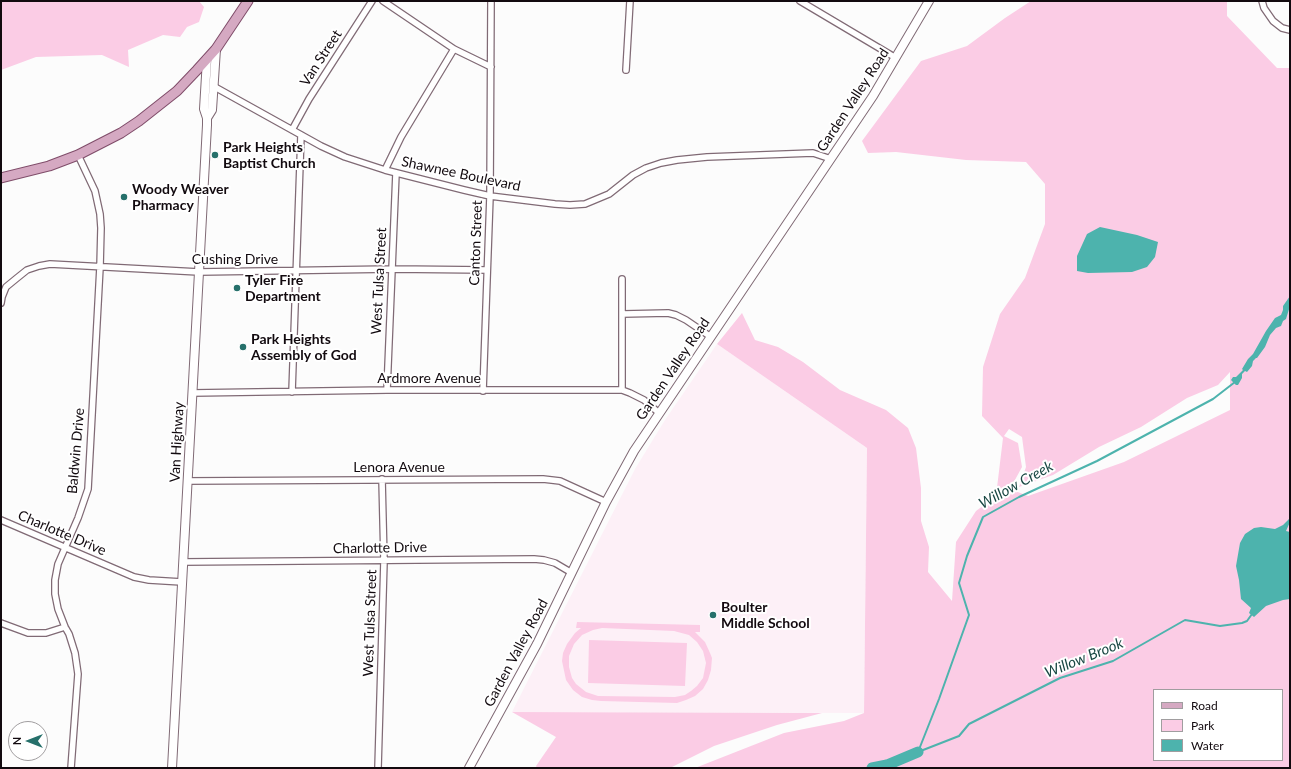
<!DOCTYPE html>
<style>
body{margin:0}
#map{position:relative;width:1291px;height:769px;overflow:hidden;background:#fcfcfc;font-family:Lato,sans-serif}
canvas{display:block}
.frame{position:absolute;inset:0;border:2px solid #120a0f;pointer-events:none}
.legend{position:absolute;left:1153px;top:689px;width:130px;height:72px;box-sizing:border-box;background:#fff;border:1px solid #a09d9f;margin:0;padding:5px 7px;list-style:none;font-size:12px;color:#120a0f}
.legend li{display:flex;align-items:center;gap:8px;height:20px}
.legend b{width:20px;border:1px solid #a09d9f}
.north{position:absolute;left:8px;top:721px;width:40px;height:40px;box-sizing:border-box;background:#fff;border:1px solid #a09d9f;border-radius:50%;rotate:270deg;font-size:11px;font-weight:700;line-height:16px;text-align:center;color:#120a0f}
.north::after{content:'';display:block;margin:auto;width:14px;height:18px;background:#26706b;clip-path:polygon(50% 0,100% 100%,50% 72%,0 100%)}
</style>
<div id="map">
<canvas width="1291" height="769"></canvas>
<div class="frame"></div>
<ul class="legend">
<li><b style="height:5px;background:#d5a9c2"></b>Road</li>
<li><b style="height:11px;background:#fbcce5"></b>Park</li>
<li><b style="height:11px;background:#4db3ad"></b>Water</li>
</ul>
<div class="north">N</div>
</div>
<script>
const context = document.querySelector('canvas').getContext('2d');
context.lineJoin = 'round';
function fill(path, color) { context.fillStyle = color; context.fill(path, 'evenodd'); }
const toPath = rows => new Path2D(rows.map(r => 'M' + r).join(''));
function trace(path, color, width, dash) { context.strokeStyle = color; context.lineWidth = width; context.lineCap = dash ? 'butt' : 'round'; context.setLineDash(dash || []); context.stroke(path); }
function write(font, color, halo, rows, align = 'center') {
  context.font = font + ' Lato,sans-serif'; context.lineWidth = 4; context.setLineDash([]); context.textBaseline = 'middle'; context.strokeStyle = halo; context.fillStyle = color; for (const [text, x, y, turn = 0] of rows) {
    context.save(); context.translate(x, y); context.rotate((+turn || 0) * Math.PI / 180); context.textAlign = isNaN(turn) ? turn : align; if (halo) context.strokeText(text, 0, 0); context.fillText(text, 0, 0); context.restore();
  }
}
fill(toPath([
 [717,344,867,448,864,713,512,712,635,469,665,420]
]), '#fdf0f7');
fill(toPath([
 [1,1,199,1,204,7,199,22,187,27,180,37,163,35,128,50,129,67,102,55,36,57,1,70],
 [1031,1,1227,1,1227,16,1277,68,1290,68,1290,768,695,768,784,733,844,721,864,713,867,448,717,344,742,313,755,340,778,347,803,362,840,390,886,410,908,428,916,448,921,488,921,521,929,547,928,572,952,601,956,542,976,511,996,496,1003,438,982,416,983,367,1000,314,1025,278,1045,224,1045,184,1026,162,966,160,896,152,868,153,862,141,921,61,967,46,1005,18],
 [1230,372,1230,410,1124,462,1028,496,1010,489,1022,467,1018,443,1004,436,1009,429,1022,437,1026,467,1019,487,1053,475,1099,447,1141,427,1187,398,1218,385],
 [1154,690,1282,690,1282,760,1154,760],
 [577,622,700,625,700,632,695,632,705,642,710,653,712,658,711,670,708,680,703,689,695,696,686,700,677,703,601,701,592,700,582,697,573,690,566,680,562,661,563,653,567,644,575,633,581,628,576,628],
 [602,628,674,631,689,635,697,642,703,651,706,663,703,678,697,686,691,691,685,695,675,697,598,696,586,692,576,684,572,678,569,667,569,656,574,644,582,635,593,630],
 [589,640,687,643,685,686,588,683],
 [512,712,822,713,777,725,714,746,670,768,537,768,536,766,556,737]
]), '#fbcce5');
fill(toPath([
 [1100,227,1137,235,1158,242,1155,257,1147,267,1132,272,1088,273,1077,271,1077,256,1087,234],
 [1290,296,1290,306,1286,319,1283,321,1281,326,1276,328,1270,335,1265,347,1257,358,1256,358,1253,361,1252,366,1247,372,1245,371,1242,374,1242,378,1238,385,1236,385,1231,380,1233,377,1236,377,1243,370,1242,369,1248,359,1253,354,1266,331,1275,318,1281,315,1283,310,1283,306],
 [1290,515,1290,522,1286,531,1290,532,1290,599,1283,600,1266,606,1254,617,1249,613,1251,608,1241,599,1239,580,1236,566,1240,543,1245,534,1254,528,1261,527,1275,529,1283,525,1289,519]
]), '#4db3ad');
trace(toPath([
 [918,752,939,699,969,615,959,583,967,556,983,517,1019,497,1097,461,1213,399,1235,382],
 [918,752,959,736,969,724,1060,678,1113,661,1185,620,1220,626,1242,623,1247,621,1252,614]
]), '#4db3ad', 2);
trace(toPath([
 [872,768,887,765,918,752]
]), '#4db3ad', 11);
const street = toPath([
 [383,1,454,49,491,67],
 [800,1,896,58],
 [1262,1,1264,8,1273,21,1282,28,1290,30],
 [626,70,630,1],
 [213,86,321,146,345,157,385,170,464,190,490,196,555,204,570,205,585,204,609,194,633,175,646,168,661,163,677,160,707,157,813,153,831,159],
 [292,130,309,99,372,1],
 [385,170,401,137,454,49],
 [1,303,2,297,6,287,17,278,27,270,39,266,50,264,199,272,392,269,487,270],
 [623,314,668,313,676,315,686,320,711,337],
 [387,390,396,173],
 [622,390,622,279],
 [483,391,490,196,491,1],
 [292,392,301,135],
 [192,393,387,390,622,390,630,393,644,400,659,413],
 [187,481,543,479,560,481,606,502],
 [1,520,134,577,149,580,182,582],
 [183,562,534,559,544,560,555,563,572,573],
 [1,623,28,633,46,633,65,627],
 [71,768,78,674,75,653,69,634,65,627,58,609,55,594,55,580,58,564,78,518,88,489,100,267,101,228,100,214,95,191,78,155],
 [378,768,384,561,382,479]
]);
const secondary = toPath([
 [207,118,212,110,216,49],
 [172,768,207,125,207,118,204,109,207,59],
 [469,768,537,644,606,502,634,451,873,96,929,1]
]);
const primary = toPath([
 [1,178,49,166,78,155,121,133,139,121,177,91,197,70,216,49,248,1]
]);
trace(street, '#806a75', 8);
trace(secondary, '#806a75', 10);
trace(primary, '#7f4c69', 11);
trace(street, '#fff', 5.5);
trace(secondary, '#fff', 8);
trace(primary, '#d5a9c2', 9);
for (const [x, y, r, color] of [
 [215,155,4,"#26706b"],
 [124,197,4,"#26706b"],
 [237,288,4,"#26706b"],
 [243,347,4,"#26706b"],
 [713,615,4,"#26706b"]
]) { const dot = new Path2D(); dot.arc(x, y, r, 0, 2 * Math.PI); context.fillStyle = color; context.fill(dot); trace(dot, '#fff', 1.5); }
write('14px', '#120a0f', '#fff', [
 ["Van Street",321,58,-57],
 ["Garden Valley Road",853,100,-57],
 ["Shawnee Boulevard",461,174,12],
 ["Canton Street",476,243,-88],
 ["Cushing Drive",235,259],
 ["West Tulsa Street",379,281,-87],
 ["Garden Valley Road",673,369,-56],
 ["Ardmore Avenue",429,378],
 ["Van Highway",177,442,-87],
 ["Baldwin Drive",76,451,-85],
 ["Lenora Avenue",399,467],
 ["Charlotte Drive",62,533,23],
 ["Charlotte Drive",380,548,-1],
 ["West Tulsa Street",370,623,-88],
 ["Garden Valley Road",516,653,-62]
]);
write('bold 14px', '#120a0f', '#fff', [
 ["Park Heights",223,147],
 ["Baptist Church",223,163],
 ["Woody Weaver",132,189],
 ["Pharmacy",132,205],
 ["Tyler Fire",245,280],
 ["Department",245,296],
 ["Park Heights",251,339],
 ["Assembly of God",251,355],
 ["Boulter",721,607],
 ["Middle School",721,623]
], 'left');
write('italic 15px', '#1a4844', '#fff', [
 ["Willow Creek",1016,485,-29],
 ["Willow Brook",1084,658,-22]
]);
</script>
